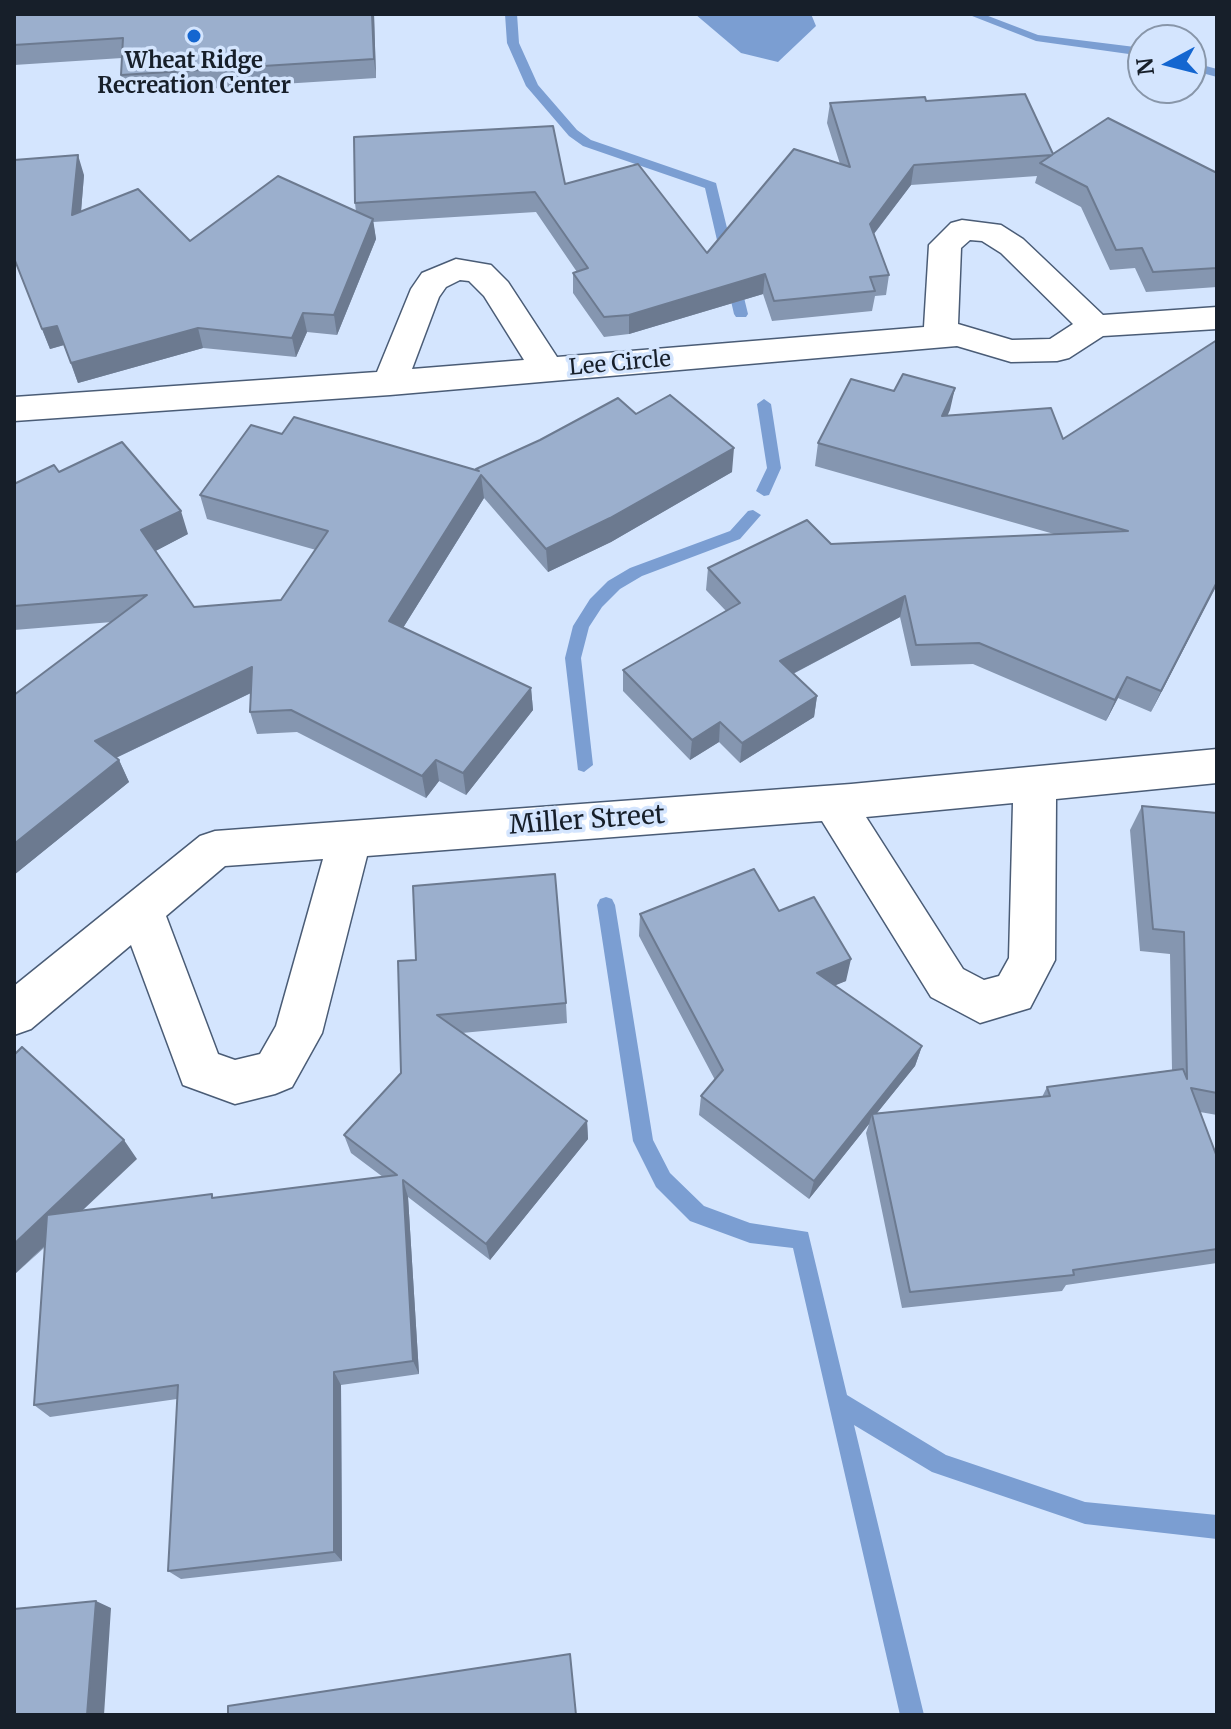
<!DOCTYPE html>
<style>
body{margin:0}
#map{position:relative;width:1231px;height:1729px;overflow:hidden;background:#d4e5fe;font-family:Merriweather,serif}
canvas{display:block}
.frame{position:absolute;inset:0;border:16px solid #171f2a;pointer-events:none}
.north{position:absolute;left:1127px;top:24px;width:80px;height:80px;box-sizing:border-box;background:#d4e5fe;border:2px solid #8896a9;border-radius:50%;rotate:263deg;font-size:22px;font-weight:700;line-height:32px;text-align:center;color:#171f2a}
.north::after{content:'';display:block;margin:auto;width:28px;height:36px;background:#1466d0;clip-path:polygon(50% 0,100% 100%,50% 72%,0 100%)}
</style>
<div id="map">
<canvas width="1231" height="1729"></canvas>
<div class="frame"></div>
<div class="north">N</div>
</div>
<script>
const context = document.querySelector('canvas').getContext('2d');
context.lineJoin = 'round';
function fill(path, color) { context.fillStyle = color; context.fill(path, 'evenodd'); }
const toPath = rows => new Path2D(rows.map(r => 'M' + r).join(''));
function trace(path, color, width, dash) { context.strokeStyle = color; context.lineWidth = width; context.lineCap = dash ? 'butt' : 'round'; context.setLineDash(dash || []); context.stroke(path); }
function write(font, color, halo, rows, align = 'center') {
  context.font = font + ' Merriweather,serif'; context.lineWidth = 7; context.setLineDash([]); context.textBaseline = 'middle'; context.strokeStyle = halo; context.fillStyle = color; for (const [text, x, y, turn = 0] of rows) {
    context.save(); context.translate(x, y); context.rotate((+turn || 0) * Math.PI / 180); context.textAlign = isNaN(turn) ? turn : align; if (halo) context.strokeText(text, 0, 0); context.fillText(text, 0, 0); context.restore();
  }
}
fill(toPath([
 [695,14,811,14,816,26,778,62,741,53]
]), '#7b9ed2');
fill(toPath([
 [505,14,517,14,519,43,538,85,577,130,591,140,716,183,748,314,746,317,736,317,734,314,705,188,583,146,569,136,526,86,507,43,505,14],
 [967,14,983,14,1038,35,1143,48,1143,56,1036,41,967,14],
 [1191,62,1217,69,1217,77,1191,70,1191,62],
 [764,399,771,404,781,468,769,495,764,496,756,491,767,468,757,404,764,399],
 [753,510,761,515,740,539,642,576,620,589,602,607,589,627,581,658,593,765,584,772,578,770,565,658,573,626,590,599,608,581,630,568,730,531,748,511,753,510],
 [606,897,612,899,615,905,653,1140,670,1173,704,1206,750,1223,808,1232,847,1395,946,1455,1085,1502,1217,1515,1217,1539,1085,1524,932,1472,854,1425,924,1715,900,1715,793,1248,750,1243,690,1221,656,1187,633,1141,597,905,600,899,606,897]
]), '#7b9ed2');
const minor = toPath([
 [962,220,1001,225,1023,239,1103,315,1217,307,1217,329,1103,336,1069,358,1057,361,1011,362,957,346,390,395,14,421,14,397,377,372,411,289,422,273,456,259,491,265,508,282,557,357,924,327,929,245,951,223,962,220],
 [970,240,982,241,1001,253,1073,324,1050,339,1012,340,958,324,961,248,970,240],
 [460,280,469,281,484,296,524,360,412,369,439,297,446,287,460,280],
 [1217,749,1217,783,1056,799,1055,960,1030,1008,980,1023,931,997,822,821,367,856,322,1033,292,1087,275,1094,235,1104,183,1085,131,945,31,1029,14,1035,14,986,200,836,215,831,851,784,1217,749],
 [1013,803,1009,958,999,976,984,980,963,969,866,817,1013,803],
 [323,859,276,1026,260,1054,235,1060,218,1054,166,916,225,866,323,859]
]);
trace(minor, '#4a5c76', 3);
fill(minor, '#fff');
fill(toPath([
 [14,14,374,14,376,78,126,94,121,75,122,58,14,65],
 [926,101,1053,154,1217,173,1217,287,1146,292,1135,268,1110,270,1081,207,1035,183,1037,176,911,185,874,234,889,275,886,295,875,296,872,311,772,321,763,294,629,334,604,337,573,293,573,273,577,272,536,212,373,222,376,239,337,335,307,332,296,357,203,348,78,383,64,345,50,349,14,259,84,175,81,212,190,241,356,212,355,203,565,184,707,253,840,164,827,123,830,103],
 [1217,340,1217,593,1215,589,1151,712,1118,698,1106,721,973,664,911,666,900,617,793,674,817,696,814,717,740,763,719,742,690,760,623,691,623,670,726,611,706,590,708,568,831,544,1054,534,815,466,818,443,955,388,947,416,1063,439],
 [636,414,732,472,611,542,548,572,484,498,403,628,531,688,533,710,466,795,439,781,426,798,297,732,257,734,250,712,251,693,116,758,119,760,129,782,14,875,14,695,112,622,14,630,14,484,59,472,188,534,155,551,194,607,281,600,316,550,207,519,200,495,282,434,476,471,476,469],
 [1142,806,1217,813,1217,1115,1200,1112,1217,1157,1217,1263,1066,1285,1062,1291,902,1308,866,1133,869,1124,809,1199,699,1115,701,1096,715,1080,639,936,640,914,846,981,834,985,922,1046,915,1066,877,1113,1042,1097,1047,1087,1172,1070,1170,954,1140,951,1130,830],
 [398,961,566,1003,567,1023,462,1033,587,1121,588,1139,490,1260,408,1197,419,1374,341,1385,342,1561,181,1579,168,1571,177,1399,50,1417,34,1405,45,1247,14,1275,137,1159,83,1210,215,1198,383,1177,351,1153,344,1135,401,1073]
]), '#8596b0');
fill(toPath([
 [372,14,374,14,376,78,374,59],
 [78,155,84,175,79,235,72,215],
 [914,165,911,185,866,244,870,224],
 [373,219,376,239,337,335,334,315],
 [765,274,763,294,629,334,629,315],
 [303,313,307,332,296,357,292,338],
 [57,326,64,345,50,349,42,329],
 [198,328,203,348,78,383,71,363],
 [955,388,950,410,937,439,942,416],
 [734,448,732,472,611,542,548,572,546,549],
 [481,475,484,498,393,644,389,621],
 [181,511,188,534,150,554,141,530],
 [1217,582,1217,584,1151,712,1161,691],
 [905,596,900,617,777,682,780,661],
 [252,667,259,689,105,763,95,741],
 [1127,677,1118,698,1106,721,1115,700],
 [531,688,533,710,466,795,463,773],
 [817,696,814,717,740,763,742,743],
 [720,722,719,742,690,760,692,740],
 [119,760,129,782,14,875,14,844],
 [436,760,439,781,426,798,422,776],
 [851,959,846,981,812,995,817,973],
 [922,1046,915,1066,873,1118,872,1114,869,1124,809,1199,814,1181],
 [587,1121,588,1139,490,1260,486,1244],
 [124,1140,137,1159,14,1275,14,1244],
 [403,1180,408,1197,419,1374,413,1361],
 [334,1372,341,1385,342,1561,334,1552],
 [96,1601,111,1608,104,1715,87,1715]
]), '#6c7a90');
const building = toPath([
 [14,14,372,14,374,59,121,75,123,38,14,45,14,14],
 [1025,94,1053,154,1108,118,1217,173,1217,268,1153,272,1142,248,1116,250,1087,187,1040,163,1052,155,914,165,870,224,889,275,870,277,875,291,774,301,765,274,629,315,604,317,573,273,588,268,535,192,355,203,354,137,553,126,565,184,638,164,707,253,794,149,850,167,830,103,925,97,926,101,1025,94],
 [78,155,72,215,138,189,190,241,278,176,373,219,334,315,303,313,292,338,198,328,71,363,57,326,42,329,14,258,14,160,78,155],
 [1217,340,1217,582,1161,691,1127,677,1115,700,979,643,916,645,905,596,780,661,817,696,742,743,720,722,692,740,623,670,740,603,708,568,807,520,831,544,1128,531,818,443,851,379,894,391,903,374,955,388,942,416,1051,408,1063,439,1217,340],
 [670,395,734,448,610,518,546,549,481,475,389,621,531,688,463,773,436,760,422,776,291,710,250,712,252,667,95,741,119,760,14,844,14,695,147,595,14,606,14,484,54,465,59,472,122,442,181,511,141,530,194,607,281,600,328,531,200,495,251,425,282,434,294,417,479,471,476,469,540,440,618,398,636,414,670,395],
 [1142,806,1217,813,1217,1093,1191,1088,1217,1157,1217,1249,1073,1270,1074,1275,910,1292,872,1114,1050,1096,1047,1087,1183,1069,1187,1079,1184,932,1153,929,1142,806],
 [754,869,779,911,814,897,851,959,817,973,922,1046,814,1181,701,1096,723,1070,640,914,754,869],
 [555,874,566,1003,437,1015,587,1121,486,1244,403,1180,413,1361,334,1372,334,1552,168,1571,178,1385,34,1405,47,1215,212,1194,212,1198,397,1175,344,1135,401,1073,398,961,416,960,413,886,555,874],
 [22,1047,124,1140,14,1244,14,1055,22,1047],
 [96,1601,87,1715,14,1715,14,1609,96,1601],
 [570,1654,576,1715,228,1715,228,1706,570,1654]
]);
fill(building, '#9bafcd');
trace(building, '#6c7a90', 2);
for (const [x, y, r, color] of [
 [194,36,8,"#1466d0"]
]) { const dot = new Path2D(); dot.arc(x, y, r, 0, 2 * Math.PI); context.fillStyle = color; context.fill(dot); trace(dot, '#d4e5fe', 3); }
write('bold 22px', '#171f2a', '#d4e5fe', [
 ["Wheat Ridge",194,62],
 ["Recreation Center",194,87]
]);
write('22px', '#171f2a', '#d4e5fe', [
 ["Lee Circle",620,364,-5]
]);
write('26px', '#171f2a', '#d4e5fe', [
 ["Miller Street",587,821,-4]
]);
</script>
